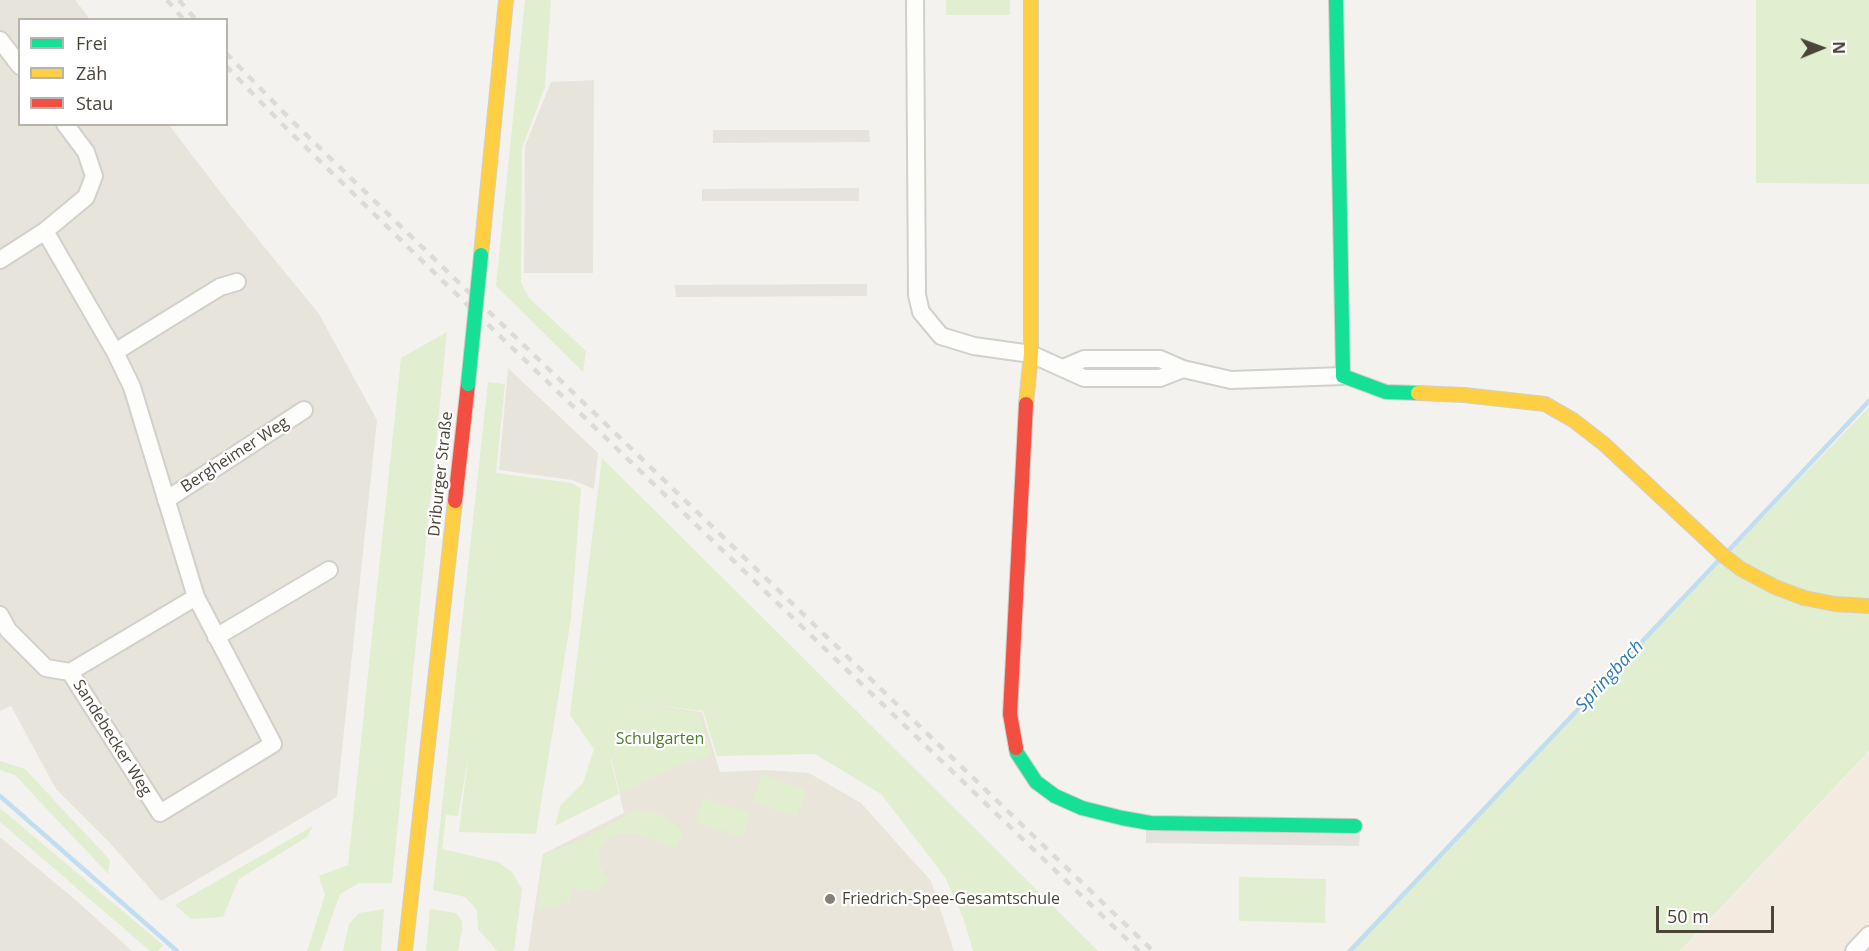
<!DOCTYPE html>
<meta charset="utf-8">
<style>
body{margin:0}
#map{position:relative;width:1869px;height:951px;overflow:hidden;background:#f4f2ee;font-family:"Open Sans",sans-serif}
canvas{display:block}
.legend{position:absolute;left:18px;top:18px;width:210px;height:108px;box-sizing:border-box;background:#fff;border:2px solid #b7b4b0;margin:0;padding:8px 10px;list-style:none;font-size:18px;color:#4b4439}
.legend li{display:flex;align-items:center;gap:12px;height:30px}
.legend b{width:30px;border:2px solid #b7b4b0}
.north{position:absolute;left:1791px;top:18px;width:60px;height:60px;-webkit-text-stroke:4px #fff;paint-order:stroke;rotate:89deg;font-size:16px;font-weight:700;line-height:24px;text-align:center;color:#4b4439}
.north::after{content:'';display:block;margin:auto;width:21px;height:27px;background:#4b4439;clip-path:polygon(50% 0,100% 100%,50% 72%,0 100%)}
.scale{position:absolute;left:1656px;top:906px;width:118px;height:27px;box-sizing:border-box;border:3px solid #4b4439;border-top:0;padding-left:8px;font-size:18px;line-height:21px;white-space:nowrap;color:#4b4439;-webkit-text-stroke:4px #fff;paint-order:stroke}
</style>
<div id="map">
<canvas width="1869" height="951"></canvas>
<ul class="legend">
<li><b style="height:8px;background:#16e098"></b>Frei</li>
<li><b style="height:8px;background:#ffcf43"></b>Zäh</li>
<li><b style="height:8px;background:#f24e42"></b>Stau</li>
</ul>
<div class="north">N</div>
<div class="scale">50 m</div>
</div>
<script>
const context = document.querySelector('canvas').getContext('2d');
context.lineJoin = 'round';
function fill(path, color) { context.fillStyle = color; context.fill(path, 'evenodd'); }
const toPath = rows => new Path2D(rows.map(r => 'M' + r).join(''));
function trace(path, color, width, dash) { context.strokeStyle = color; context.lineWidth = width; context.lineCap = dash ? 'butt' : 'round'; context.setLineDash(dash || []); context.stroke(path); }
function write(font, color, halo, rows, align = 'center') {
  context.font = font + ' "Open Sans",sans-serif'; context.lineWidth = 4.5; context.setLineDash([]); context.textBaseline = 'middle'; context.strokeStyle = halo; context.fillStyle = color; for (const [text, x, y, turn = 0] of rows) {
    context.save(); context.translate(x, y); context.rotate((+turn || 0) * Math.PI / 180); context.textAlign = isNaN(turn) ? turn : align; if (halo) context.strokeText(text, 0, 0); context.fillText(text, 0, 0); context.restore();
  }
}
fill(toPath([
 [0,0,75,0,90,19,20,20,20,124,169,125,231,206,319,314,377,420,337,797,161,901,110,843,56,789,11,706,0,711],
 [594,80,593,273,524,273,525,146,551,82],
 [508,368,598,453,594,489,572,480,499,470],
 [0,837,78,902,132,951,0,951]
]), '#e7e4dc');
fill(toPath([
 [1869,752,1869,951,1681,951]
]), '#f3ebdf');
fill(toPath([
 [643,704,702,712,720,772,766,770,809,773,861,803,931,881,954,951,528,951,543,854,624,813,612,760]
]), '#eae5da');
fill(toPath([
 [525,0,551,0,545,87,522,148,521,282,529,298,586,351,583,372,496,286],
 [946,0,1010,0,1010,15,946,15],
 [1756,0,1869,0,1869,184,1756,183],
 [447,332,392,883,359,883,340,894,320,951,307,951,325,895,319,876,348,865,401,358],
 [488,382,505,384,496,473,572,483,581,489,571,618,536,834,459,832,468,758,458,816,446,815,442,849,498,862,512,872,522,889,514,951,497,951,478,929,477,910,465,897,433,890],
 [1869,407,1869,751,1680,951,1346,951],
 [602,458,1098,951,973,951,964,920,945,877,881,794,815,754,717,756,703,711,643,704,611,761,619,794,555,826,560,806,583,783,594,749,570,715],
 [643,705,699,713,712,756,685,763,620,793,613,760],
 [0,761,25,769,110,860,108,874,15,775,0,770],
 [762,774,806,790,797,817,753,801],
 [703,798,750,813,743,837,696,822],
 [0,808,163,945,158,951,150,951,0,822],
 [633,812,653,812,665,816,680,828,682,834,677,848,636,834,622,833,610,836,599,850,600,867,609,879,598,892,573,888,569,902,537,910,543,856,551,851,582,840],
 [313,826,307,837,239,879,223,917,191,919,175,905],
 [1239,877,1326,879,1325,923,1239,921],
 [384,909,381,951,343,951,349,924,359,913],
 [430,909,456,913,462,921,462,930,458,951,426,951]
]), '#e1eecf');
fill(toPath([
 [713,130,869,130,870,142,713,143],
 [859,188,859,201,702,201,702,189],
 [867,284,867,296,676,297,675,285],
 [1146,830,1360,832,1359,846,1146,843]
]), '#e6e3df');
trace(toPath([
 [1729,550,1869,401],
 [0,796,177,951],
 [1350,951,1719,560]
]), '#c0ddf1', 4.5);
const street = toPath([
 [915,0,917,295,921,312,941,336,974,346,1031,354,1084,378,1160,378,1183,369,1231,380,1343,376],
 [0,40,20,66],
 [45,231,115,352,132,387,196,597,273,744,160,813,70,672],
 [0,260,45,231,86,197,94,176,86,152,65,124],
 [115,352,220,287,237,282],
 [1063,368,1084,359,1160,359,1183,369],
 [166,500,304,410],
 [0,615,8,630,46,668,70,672,196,597],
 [216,637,329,570],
 [1854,951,1869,935]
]);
const fast = toPath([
 [1336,0,1343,376,1386,392,1418,393],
 [1016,748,1017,753,1036,782,1055,796,1082,808,1122,818,1150,823,1355,826]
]);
const slow = toPath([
 [481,255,506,0],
 [1418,393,1464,395,1545,404,1573,420,1604,444,1724,556,1741,569,1775,587,1804,598,1835,604,1869,606],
 [1026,404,1031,354,1031,0],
 [405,951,455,501]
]);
const jam = toPath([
 [455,501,468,384],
 [1016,748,1010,714,1026,404]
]);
trace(street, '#d2d0cb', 20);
trace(fast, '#d3cfc5', 16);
trace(slow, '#d3cfc5', 16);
trace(jam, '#d3cfc5', 16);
trace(street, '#fdfdfc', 16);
trace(fast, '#16e098', 14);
trace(slow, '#ffcf43', 14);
trace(jam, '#f24e42', 14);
trace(toPath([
 [167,0,184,20],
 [179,0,196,20],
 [226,53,291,120,452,276,1153,951],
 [226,66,285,127,449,287,1139,951]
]), '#dbdbda', 4.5, [8, 8]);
const fastBridge = toPath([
 [468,384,481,255]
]);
trace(fastBridge, '#d3cfc5', 16, []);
trace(fastBridge, '#16e098', 14);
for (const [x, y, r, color] of [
 [830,899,6,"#868178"]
]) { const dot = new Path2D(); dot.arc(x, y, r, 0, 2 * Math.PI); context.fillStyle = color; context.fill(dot); trace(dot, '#fff', 2); }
write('16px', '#4b4439', '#fff', [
 ["Bergheimer Weg",235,455,-33],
 ["Driburger Straße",441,474,-84],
 ["Sandebecker Weg",112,738,58]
]);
write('16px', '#4a7f2a', '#fff', [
 ["Schulgarten",660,739]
]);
write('16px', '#4b4439', '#fff', [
 ["Friedrich-Spee-Gesamtschule",842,899]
], 'left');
write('italic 18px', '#2e7ab2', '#fff', [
 ["Springbach",1610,676,-47]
]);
</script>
